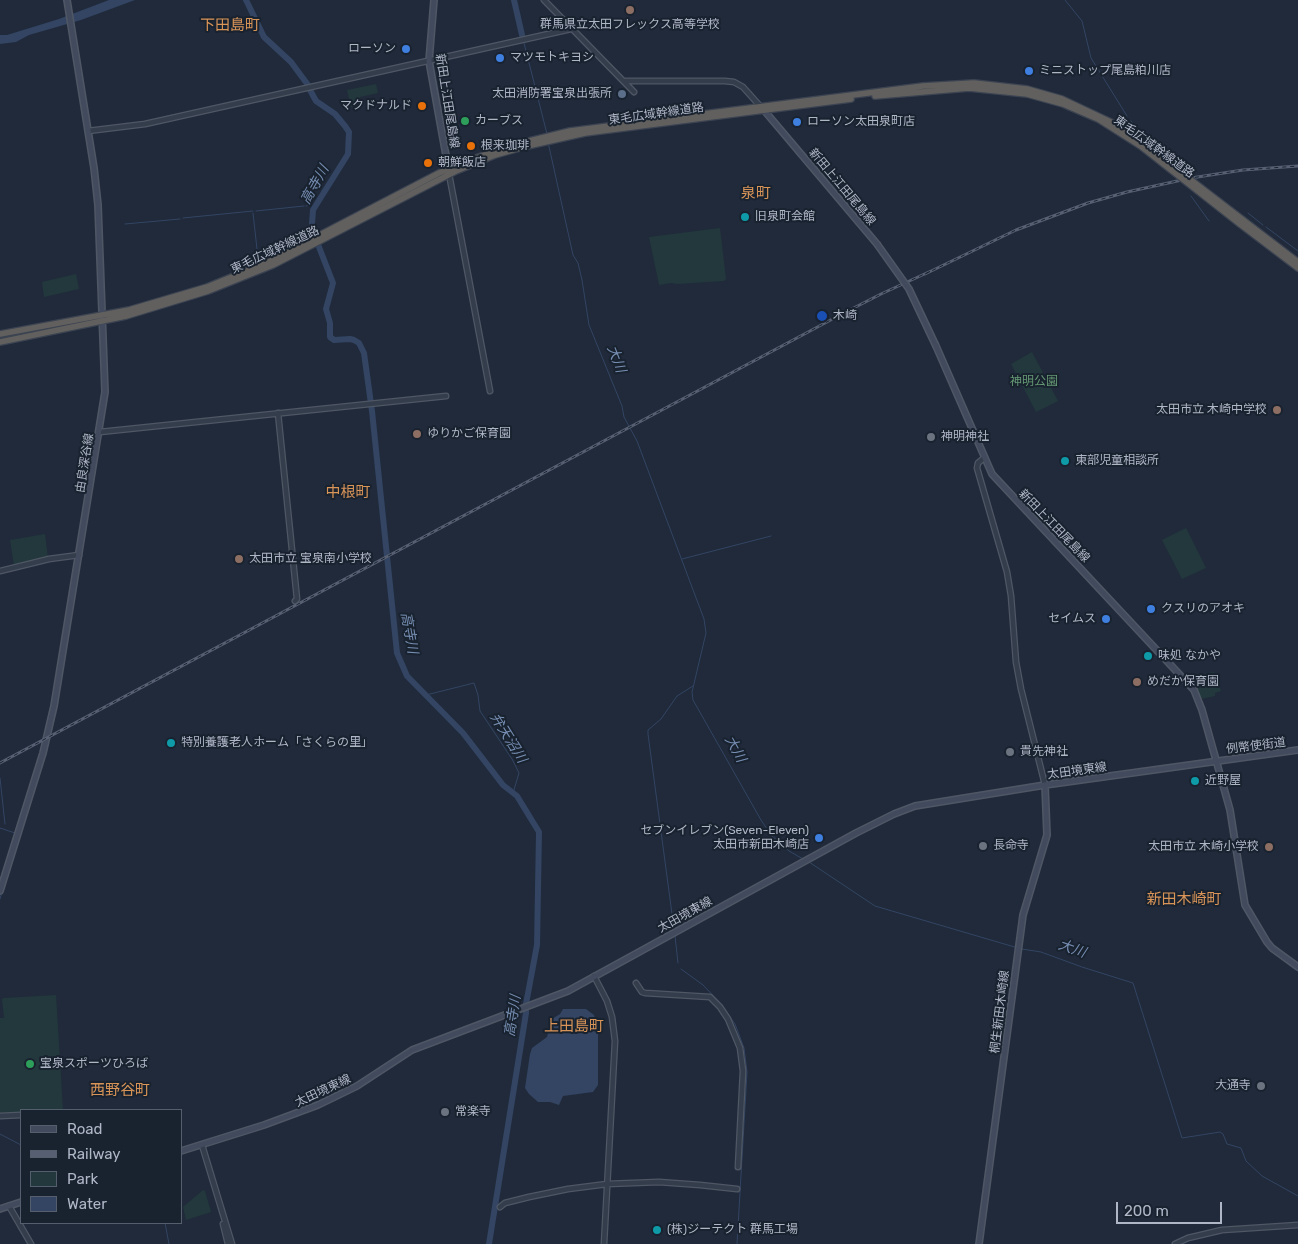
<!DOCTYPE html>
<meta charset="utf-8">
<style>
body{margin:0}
#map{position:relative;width:1298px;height:1244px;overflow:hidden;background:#202a3b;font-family:Rubik,sans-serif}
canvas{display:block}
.legend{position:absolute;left:20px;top:1109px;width:162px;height:115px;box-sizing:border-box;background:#19222f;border:1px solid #555e6c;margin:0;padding:6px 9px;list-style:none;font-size:15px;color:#afb7c7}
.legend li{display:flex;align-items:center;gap:10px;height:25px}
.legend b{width:25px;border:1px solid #555e6c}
.scale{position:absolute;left:1116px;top:1202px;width:106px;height:22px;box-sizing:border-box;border:2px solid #afb7c7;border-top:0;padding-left:6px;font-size:15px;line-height:18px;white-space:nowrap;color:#afb7c7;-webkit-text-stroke:4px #19222f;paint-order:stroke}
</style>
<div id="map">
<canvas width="1298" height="1244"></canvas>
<ul class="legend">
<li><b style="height:6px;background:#424b5e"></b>Road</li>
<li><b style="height:6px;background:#566072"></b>Railway</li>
<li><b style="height:14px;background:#22383c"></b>Park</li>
<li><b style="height:14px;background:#334563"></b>Water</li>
</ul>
<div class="scale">200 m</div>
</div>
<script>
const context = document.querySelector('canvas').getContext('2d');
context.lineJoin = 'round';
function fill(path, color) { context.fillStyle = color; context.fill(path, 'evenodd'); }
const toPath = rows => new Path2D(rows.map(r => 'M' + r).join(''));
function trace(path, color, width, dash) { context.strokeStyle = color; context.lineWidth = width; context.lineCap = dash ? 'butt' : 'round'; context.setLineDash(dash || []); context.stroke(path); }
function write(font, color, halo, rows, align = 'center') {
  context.font = font + ' Rubik,"Noto Sans JP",sans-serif'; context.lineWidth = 4; context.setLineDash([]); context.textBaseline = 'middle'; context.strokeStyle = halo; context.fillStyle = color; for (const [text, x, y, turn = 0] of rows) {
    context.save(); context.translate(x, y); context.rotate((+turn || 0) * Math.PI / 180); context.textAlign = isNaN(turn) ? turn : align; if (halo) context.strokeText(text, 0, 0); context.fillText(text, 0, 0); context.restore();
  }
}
fill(toPath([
 [376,84,378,93,360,97,361,105,351,107,347,90],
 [720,228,726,279,724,281,677,284,671,283,659,285,649,237],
 [76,274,79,289,44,297,42,282],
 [1032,352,1058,401,1036,412,1011,364],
 [1186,528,1206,568,1182,579,1162,540],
 [45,534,48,558,14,566,10,540],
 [1214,672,1221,691,1215,693,1215,696,1201,699,1194,685,1186,677],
 [56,995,63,1110,21,1110,21,1114,0,1115,0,1018,4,1018,2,999,4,998],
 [203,1190,205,1191,211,1212,186,1220,183,1207]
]), '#22383c');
fill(toPath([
 [109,0,135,0,81,20,29,35,16,42,0,44,0,35,7,35,59,19],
 [563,1009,586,1009,594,1015,598,1030,598,1085,593,1092,563,1096,559,1105,550,1102,538,1102,529,1094,525,1088,530,1054,532,1048,547,1037,552,1019,560,1014]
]), '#334563');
trace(toPath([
 [1065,0,1082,21,1091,58,1127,116],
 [522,35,547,134],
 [1131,121,1138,129,1173,155],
 [548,142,573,255,578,263,582,280,589,325,622,406,624,417,637,441,704,619,706,633,692,692,693,700,761,820,771,835,789,851,803,859],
 [1191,196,1209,221],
 [306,206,310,205],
 [256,211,304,206],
 [253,213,257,249],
 [1248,213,1263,225],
 [183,218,253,211],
 [125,224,180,219],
 [1266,227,1298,251],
 [682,559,771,536],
 [426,695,474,683,478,695,480,711,512,759,519,773,513,793],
 [0,778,5,824],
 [0,828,15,833],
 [809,862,875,906,1018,948],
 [9,872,19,840],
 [0,899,2,892],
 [674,929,648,734,648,730,661,719,677,696,693,686],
 [675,936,678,963],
 [1022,949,1041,952,1082,967,1133,983,1182,1138,1220,1132,1223,1134,1227,1144,1241,1148,1246,1161,1262,1176,1298,1196],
 [681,969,703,985,721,1004,735,1024,744,1048,747,1072,737,1244],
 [0,1134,21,1145],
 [165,1223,169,1244]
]), '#334563', 1);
trace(toPath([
 [246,0,264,37,291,62,308,85],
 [514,0,522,35],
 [310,90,316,101,335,114,345,126,349,132,348,154,313,210,312,224,319,247,333,283,326,309,330,323,330,337,334,340,350,339,354,340,359,343,364,353,372,411,397,653,407,676,463,733,503,785,517,796,539,832,537,945,526,1004,526,1013,489,1244]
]), '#334563', 6);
const tertiary = toPath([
 [544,0,634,92],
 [624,81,725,81,734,82,743,87,760,106],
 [88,131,145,124,571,29],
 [449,174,490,391],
 [278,413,297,599,295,601],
 [100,432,446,396],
 [984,458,978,463,977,468,1007,572,1011,596,1016,662,1021,689,1045,785],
 [0,571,49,559,79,555],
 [594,976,607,1001,612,1017,615,1041,604,1244],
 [636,983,642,992,645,993,710,997,720,1007,728,1019,740,1048,743,1071,738,1167],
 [0,1116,21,1115],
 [202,1145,232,1244],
 [9,1206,31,1244],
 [500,1207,505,1203,529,1197,568,1189,607,1184,659,1182,700,1185,737,1189],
 [223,1224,228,1244],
 [1175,1244,1188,1238,1222,1230,1298,1225]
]);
const secondary = toPath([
 [434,0,429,61,449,172],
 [763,109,877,244],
 [936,346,992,474,1194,690,1202,710,1230,810,1245,905,1267,942,1272,948,1298,967],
 [0,891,43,753,54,706,105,392,98,205,94,168,67,0],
 [181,1151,264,1125,318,1105,357,1086,412,1050,568,991,856,833,894,814,915,806,1045,785,1298,750],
 [0,1209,21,1202],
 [979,1244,1023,915,1047,835,1045,785]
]);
const trunk = toPath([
 [875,96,969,88,1027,94,1063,104,1098,119,1142,147],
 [1243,220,1298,262],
 [1240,224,1298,268],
 [0,334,129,310,207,287,266,263,439,173,465,162,509,146,570,131,923,86,974,83,1027,89,1062,99,1115,124,1144,144],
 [0,342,126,316,208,291,273,265,456,171,495,155,523,147,585,133,851,99]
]);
trace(tertiary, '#4f5765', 7);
trace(secondary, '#4f5765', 8);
trace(trunk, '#3c4452', 8);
trace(tertiary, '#343d4b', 4.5);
trace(secondary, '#424b5e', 5);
trace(trunk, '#62605e', 5.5);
const rail = toPath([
 [925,274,1016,230,1088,203,1127,192,1191,178,1243,170,1298,166],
 [0,763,840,315,881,294,931,271]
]);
trace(rail, '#566072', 3);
trace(rail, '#19222f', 1, [4]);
const secondaryBridge = toPath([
 [877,244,909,289,936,346]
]);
const trunkBridge = toPath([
 [1144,144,1243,220],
 [1142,147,1240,224]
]);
trace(secondaryBridge, '#4f5765', 8, []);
trace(trunkBridge, '#3c4452', 8, []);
trace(secondaryBridge, '#424b5e', 5);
trace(trunkBridge, '#62605e', 5.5);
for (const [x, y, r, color] of [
 [630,10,5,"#8d6e63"],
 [406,49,5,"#3f7fe0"],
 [500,58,5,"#3f7fe0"],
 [1029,71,5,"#3f7fe0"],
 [622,94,5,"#5c6f8a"],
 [422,106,5,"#e8710a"],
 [465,121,5,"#2e9e5b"],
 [797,122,5,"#3f7fe0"],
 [471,146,5,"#e8710a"],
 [428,163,5,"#e8710a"],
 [745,217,5,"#0f9aa8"],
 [822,316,6,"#1a4fb4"],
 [1277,410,5,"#8d6e63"],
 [417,434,5,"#8d6e63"],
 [931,437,5,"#6b7280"],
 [1065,461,5,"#0f9aa8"],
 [239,559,5,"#8d6e63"],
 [1151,609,5,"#3f7fe0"],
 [1106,619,5,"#3f7fe0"],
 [1148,656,5,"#0f9aa8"],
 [1137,682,5,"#8d6e63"],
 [171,743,5,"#0f9aa8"],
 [1010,752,5,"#6b7280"],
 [1195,781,5,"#0f9aa8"],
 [819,838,5,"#3f7fe0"],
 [983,846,5,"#6b7280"],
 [1269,847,5,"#8d6e63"],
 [30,1064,5,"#2e9e5b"],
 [1261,1086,5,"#6b7280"],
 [445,1112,5,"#6b7280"],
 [657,1230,5,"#0f9aa8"]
]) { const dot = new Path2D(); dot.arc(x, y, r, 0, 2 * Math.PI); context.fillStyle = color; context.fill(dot); trace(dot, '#19222f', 2); }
write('12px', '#afb7c7', '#19222f', [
 ["群馬県立太田フレックス高等学校",630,25,"center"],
 ["ローソン",396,49,"right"],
 ["マツモトキヨシ",510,58],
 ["ミニストップ尾島粕川店",1039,71],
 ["太田消防署宝泉出張所",612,94,"right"],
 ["マクドナルド",412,106,"right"],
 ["カーブス",475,121],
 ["ローソン太田泉町店",807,122],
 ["根来珈琲",481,146],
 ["朝鮮飯店",438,163],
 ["旧泉町会館",755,217],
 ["木崎",833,316],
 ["太田市立 木崎中学校",1267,410,"right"],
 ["ゆりかご保育園",427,434],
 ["神明神社",941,437],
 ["東部児童相談所",1075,461],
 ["太田市立 宝泉南小学校",249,559],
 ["クスリのアオキ",1161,609],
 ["セイムス",1096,619,"right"],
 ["味処 なかや",1158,656],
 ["めだか保育園",1147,682],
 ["特別養護老人ホーム「さくらの里」",181,743],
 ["貴先神社",1020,752],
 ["近野屋",1205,781],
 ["セブンイレブン(Seven-Eleven)",809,831,"right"],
 ["太田市新田木崎店",809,845,"right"],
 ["長命寺",993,846],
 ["太田市立 木崎小学校",1259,847,"right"],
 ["宝泉スポーツひろば",40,1064],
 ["大通寺",1251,1086,"right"],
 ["常楽寺",455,1112],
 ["(株)ジーテクト 群馬工場",667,1230]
], 'left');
write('12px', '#afb7c7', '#19222f', [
 ["新田上江田尾島線",447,101,81],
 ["東毛広域幹線道路",656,114,-8],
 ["東毛広域幹線道路",1154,147,36],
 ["新田上江田尾島線",842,187,50],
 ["東毛広域幹線道路",275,250,-25],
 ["由良深谷線",85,463,-81],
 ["新田上江田尾島線",1054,526,46],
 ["例幣使街道",1256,746,-7],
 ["太田境東線",1077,771,-8],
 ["太田境東線",685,915,-29],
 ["桐生新田木崎線",1000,1012,-83],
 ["太田境東線",323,1091,-25]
]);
write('12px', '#659973', '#19222f', [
 ["神明公園",1034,382]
]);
write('italic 14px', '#758db1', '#19222f', [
 ["高寺川",315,185,-61],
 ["大川",616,359,69],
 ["高寺川",409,633,80],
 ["弁天沼川",508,738,58],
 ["大川",735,749,61],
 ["大川",1072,949,19],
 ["高寺川",513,1016,-81]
]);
write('15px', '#d99558', '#19222f', [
 ["下田島町",230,26],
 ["泉町",756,194],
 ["中根町",348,493],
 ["新田木崎町",1184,900],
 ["上田島町",574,1027],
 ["西野谷町",120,1091]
]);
</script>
